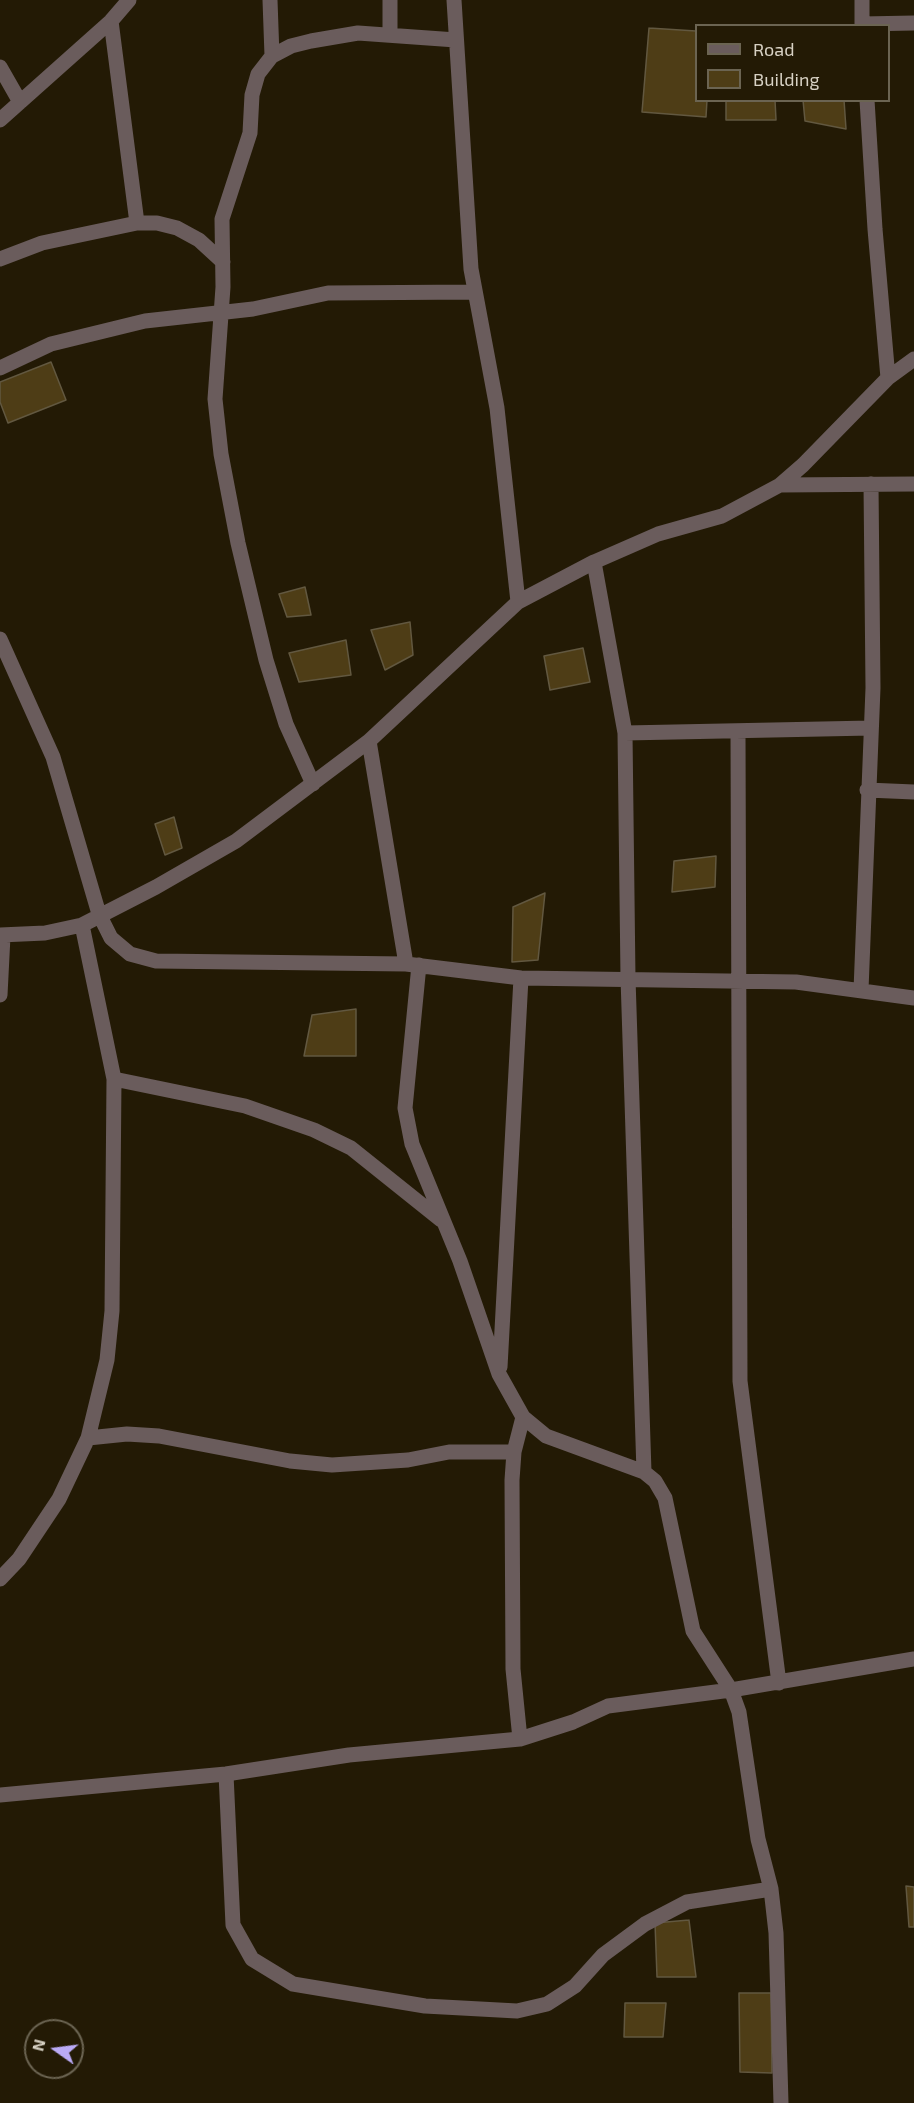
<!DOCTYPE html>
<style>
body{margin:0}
#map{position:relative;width:914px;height:2103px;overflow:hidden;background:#231a05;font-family:"Exo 2",sans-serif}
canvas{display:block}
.legend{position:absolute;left:695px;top:24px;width:195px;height:78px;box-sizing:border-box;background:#231a05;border:2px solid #6b6452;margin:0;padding:8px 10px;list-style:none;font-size:18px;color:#d8d2c5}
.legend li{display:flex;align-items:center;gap:12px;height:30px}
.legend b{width:30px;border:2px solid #6b6452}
.north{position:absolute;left:24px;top:2019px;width:60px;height:60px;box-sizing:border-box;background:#231a05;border:2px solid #6b6452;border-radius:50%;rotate:284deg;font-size:16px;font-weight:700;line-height:24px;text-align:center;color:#d8d2c5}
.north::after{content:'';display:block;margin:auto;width:21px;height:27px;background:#baaaf6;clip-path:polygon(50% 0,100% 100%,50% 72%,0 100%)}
</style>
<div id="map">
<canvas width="914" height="2103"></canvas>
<ul class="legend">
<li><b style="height:8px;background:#6a5c5c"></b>Road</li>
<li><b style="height:16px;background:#4e3d16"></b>Building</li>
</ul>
<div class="north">N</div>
</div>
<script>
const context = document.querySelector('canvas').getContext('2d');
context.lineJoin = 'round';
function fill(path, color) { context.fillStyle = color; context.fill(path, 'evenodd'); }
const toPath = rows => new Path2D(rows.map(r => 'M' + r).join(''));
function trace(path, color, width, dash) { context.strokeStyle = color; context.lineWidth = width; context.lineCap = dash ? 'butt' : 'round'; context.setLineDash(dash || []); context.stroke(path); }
const building = toPath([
 [649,28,696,31,696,100,707,100,706,117,642,112,649,28],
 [726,100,775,100,776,120,726,120,726,100],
 [803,100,844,100,846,129,805,121,803,100],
 [51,362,66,400,8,423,0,402,0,382,51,362],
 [305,587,311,615,287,617,279,594,305,587],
 [410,622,413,655,385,670,371,630,410,622],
 [346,640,351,675,299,682,289,653,346,640],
 [583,648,590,682,550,690,544,656,583,648],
 [174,817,182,848,165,855,155,824,174,817],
 [716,856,715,887,672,892,674,861,716,856],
 [545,893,538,960,512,962,513,907,545,893],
 [356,1009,356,1056,304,1056,312,1015,356,1009],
 [906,1886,914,1887,914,1927,909,1927,906,1886],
 [689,1920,696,1977,657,1977,655,1923,689,1920],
 [739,1993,771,1993,772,2073,740,2072,739,1993],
 [625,2003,666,2003,663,2037,624,2037,625,2003]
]);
fill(building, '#4e3d16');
trace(building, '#625840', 1.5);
trace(toPath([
 [270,0,272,56],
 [390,0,390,35],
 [454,0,471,269,497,408,518,602],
 [862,0,862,26],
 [111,21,137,223],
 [862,24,914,23],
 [0,67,20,102],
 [867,100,875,229,888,378],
 [0,120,111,21,129,0],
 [0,259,42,243,137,223,157,223,177,228,199,240,223,262],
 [0,368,51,344,145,321,253,309,328,293,474,292],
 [780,485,914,484],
 [594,562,625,733,628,978,644,1472],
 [0,639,53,757,99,914,111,938,130,954,156,961,406,964,521,978,796,982,914,998],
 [738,731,740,1381,779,1683],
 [625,733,871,728],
 [369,741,406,964],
 [313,784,286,724,266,660,238,543,221,454,215,399,223,287,222,219,250,133,252,95,258,74,272,56,291,46,311,41,358,33,456,40],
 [867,790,914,792],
 [0,935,45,933,82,925,156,887,236,841,369,741,518,602,594,562,658,534,722,516,780,485,803,465,888,378,914,359],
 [419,965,405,1108,412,1144,460,1261,499,1374,523,1417,546,1436,644,1472,655,1481,665,1498,693,1631,731,1690,739,1712,758,1839,771,1889,776,1933,781,2103],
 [861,990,873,688,871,484],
 [0,995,3,936],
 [114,1079,245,1106,314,1130,351,1148,441,1220],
 [500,1367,521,978],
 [88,1438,127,1434,159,1436,290,1461,332,1465,408,1460,449,1452,514,1452],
 [0,1579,19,1559,59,1499,88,1438,107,1360,112,1311,114,1079,82,925],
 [520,1739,513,1669,512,1480,514,1452,523,1417],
 [226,1774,233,1925,252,1959,293,1984,425,2006,517,2011,547,2004,575,1986,603,1955,645,1924,687,1902,771,1889],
 [0,1795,226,1774,349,1755,520,1739,573,1722,608,1706,731,1690,914,1659]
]), '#6a5c5c', 15);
</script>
